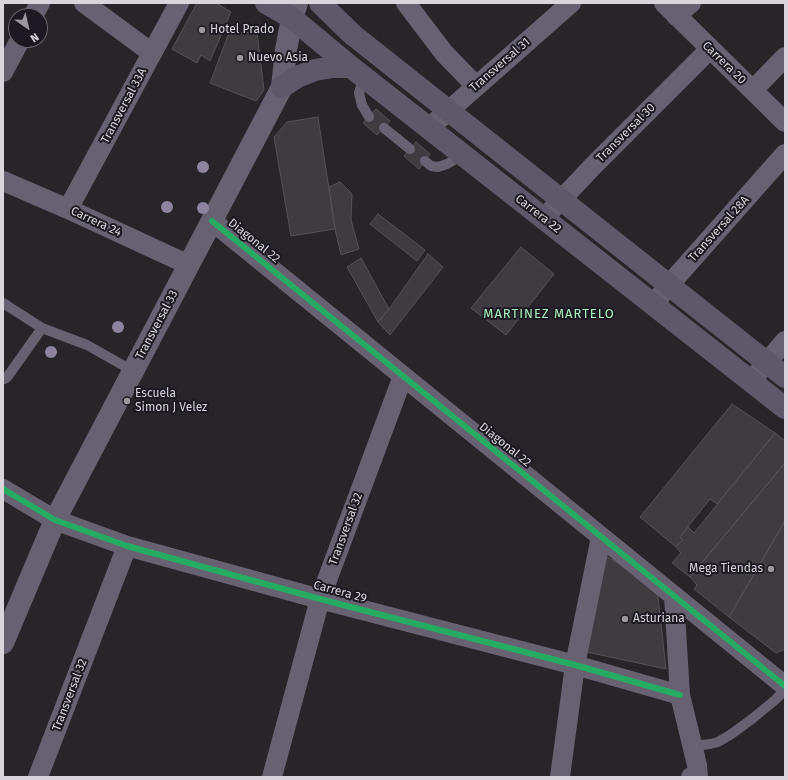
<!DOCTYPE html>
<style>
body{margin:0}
#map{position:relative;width:788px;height:780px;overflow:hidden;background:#27242a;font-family:"Fira Sans",sans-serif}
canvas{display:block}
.frame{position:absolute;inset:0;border:4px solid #d8d6dc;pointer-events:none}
.north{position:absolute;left:8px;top:8px;width:40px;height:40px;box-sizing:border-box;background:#1c1922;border:1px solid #67656c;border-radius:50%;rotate:146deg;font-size:11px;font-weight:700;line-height:16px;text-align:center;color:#d8d6dc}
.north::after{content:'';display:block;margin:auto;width:14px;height:18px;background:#9a989e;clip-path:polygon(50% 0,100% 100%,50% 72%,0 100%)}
</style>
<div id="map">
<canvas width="788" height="780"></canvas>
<div class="frame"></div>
<div class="north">N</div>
</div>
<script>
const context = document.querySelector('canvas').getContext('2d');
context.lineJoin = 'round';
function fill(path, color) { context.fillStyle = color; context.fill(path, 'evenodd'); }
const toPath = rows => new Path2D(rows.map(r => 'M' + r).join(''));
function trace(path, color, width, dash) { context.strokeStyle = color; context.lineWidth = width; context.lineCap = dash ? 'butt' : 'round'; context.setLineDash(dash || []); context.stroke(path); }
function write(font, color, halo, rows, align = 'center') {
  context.font = font + ' "Fira Sans",sans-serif'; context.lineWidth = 4; context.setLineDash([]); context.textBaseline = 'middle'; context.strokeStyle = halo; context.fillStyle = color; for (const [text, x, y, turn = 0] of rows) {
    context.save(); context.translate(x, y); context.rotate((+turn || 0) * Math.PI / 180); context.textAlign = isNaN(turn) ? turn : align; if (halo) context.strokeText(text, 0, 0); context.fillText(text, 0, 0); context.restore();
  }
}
const building = toPath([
 [197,3,216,3,231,12,210,61,201,55,197,63,172,49,197,3],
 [257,32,264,90,256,101,210,83,229,33,257,32],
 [376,109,390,121,377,135,363,123,376,109],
 [318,117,335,229,291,236,274,137,287,122,318,117],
 [416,142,430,154,419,169,404,156,416,142],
 [340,182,352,194,351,220,359,249,341,255,335,229,329,187,340,182],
 [378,214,425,250,417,261,370,224,378,214],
 [521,247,554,274,506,335,471,308,521,247],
 [428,254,443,267,390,335,378,322,389,309,428,254],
 [361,258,389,309,378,322,347,267,361,258],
 [732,404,775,433,717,504,710,499,680,537,683,540,676,547,640,517,732,404],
 [775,433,785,441,785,463,690,577,672,563,681,553,676,547,683,540,680,537,688,527,694,533,775,433],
 [785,463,785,521,729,617,694,589,697,585,690,577,785,463],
 [785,521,785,649,776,653,729,617,785,521],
 [606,556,657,588,666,669,582,651,606,556]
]);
fill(building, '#3e3c41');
trace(building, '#545257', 1);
trace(toPath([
 [364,77,359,93,362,105,369,117],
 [384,128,410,149],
 [425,161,431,166,438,167,447,164,463,155],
 [3,303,42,328,87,345,133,371],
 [3,379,5,379,8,376,42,328],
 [693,746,710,744,718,742,730,735,752,719,775,700,785,690]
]), '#686171', 10);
trace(toPath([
 [84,3,152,53],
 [406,3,444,53,476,86],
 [664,3,785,122],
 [33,16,40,3],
 [676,16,691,3],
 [3,72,20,40],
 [753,90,785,57],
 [429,128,571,3],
 [3,181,68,209,189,265],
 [68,209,179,3],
 [544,218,593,166,710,49],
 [212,221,785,686],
 [653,305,669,285,785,154],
 [751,381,785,341],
 [3,489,55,520,127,546,320,599,575,665,680,695],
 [674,596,680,695,697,765,698,777,691,777],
 [38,777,127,546],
 [272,777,320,599,403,376],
 [560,777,575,665,601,537]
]), '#686171', 20);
trace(toPath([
 [3,643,55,520,282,87,286,50,292,18,297,3]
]), '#686171', 22);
trace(toPath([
 [266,3,292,18,351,67,785,408],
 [320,3,353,35,785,377],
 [282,87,297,77,315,70,333,67,351,67]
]), '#5f586a', 22);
trace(toPath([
 [212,221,785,686],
 [3,489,55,520,127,546,320,599,575,665,680,695]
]), '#26ab63', 6);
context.fillStyle = '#8e849f';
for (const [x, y] of [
 [203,167],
 [167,207],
 [203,208],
 [118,327],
 [51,352]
]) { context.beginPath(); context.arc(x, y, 6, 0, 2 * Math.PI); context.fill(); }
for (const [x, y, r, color] of [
 [202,30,4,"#9a989e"],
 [240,58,4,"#9a989e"],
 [127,401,4,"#9a989e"],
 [771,569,4,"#9a989e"],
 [625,619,4,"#9a989e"]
]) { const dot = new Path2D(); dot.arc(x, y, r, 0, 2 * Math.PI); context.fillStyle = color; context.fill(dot); trace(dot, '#1c1922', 1.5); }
write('12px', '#d8d6dc', '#1c1922', [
 ["Hotel Prado",210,30],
 ["Nuevo Asia",248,58],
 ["Escuela",135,394],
 ["Simon J Velez",135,408],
 ["Mega Tiendas",763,569,"right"],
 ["Asturiana",633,619]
], 'left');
write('12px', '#d8d6dc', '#1c1922', [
 ["Carrera 20",724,63,44],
 ["Transversal 31",500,65,-41],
 ["Transversal 33A",124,106,-62],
 ["Transversal 30",626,133,-45],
 ["Carrera 22",538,214,38],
 ["Carrera 24",96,222,25],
 ["Transversal 28A",719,229,-48],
 ["Diagonal 22",254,241,39],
 ["Transversal 33",157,325,-62],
 ["Diagonal 22",505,445,39],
 ["Transversal 32",346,529,-70],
 ["Carrera 29",340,592,15],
 ["Transversal 32",70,695,-69]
]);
context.letterSpacing = '1px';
write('13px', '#a9efbc', '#1c1922', [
 ["MARTINEZ MARTELO",549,314]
]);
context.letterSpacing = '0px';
</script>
